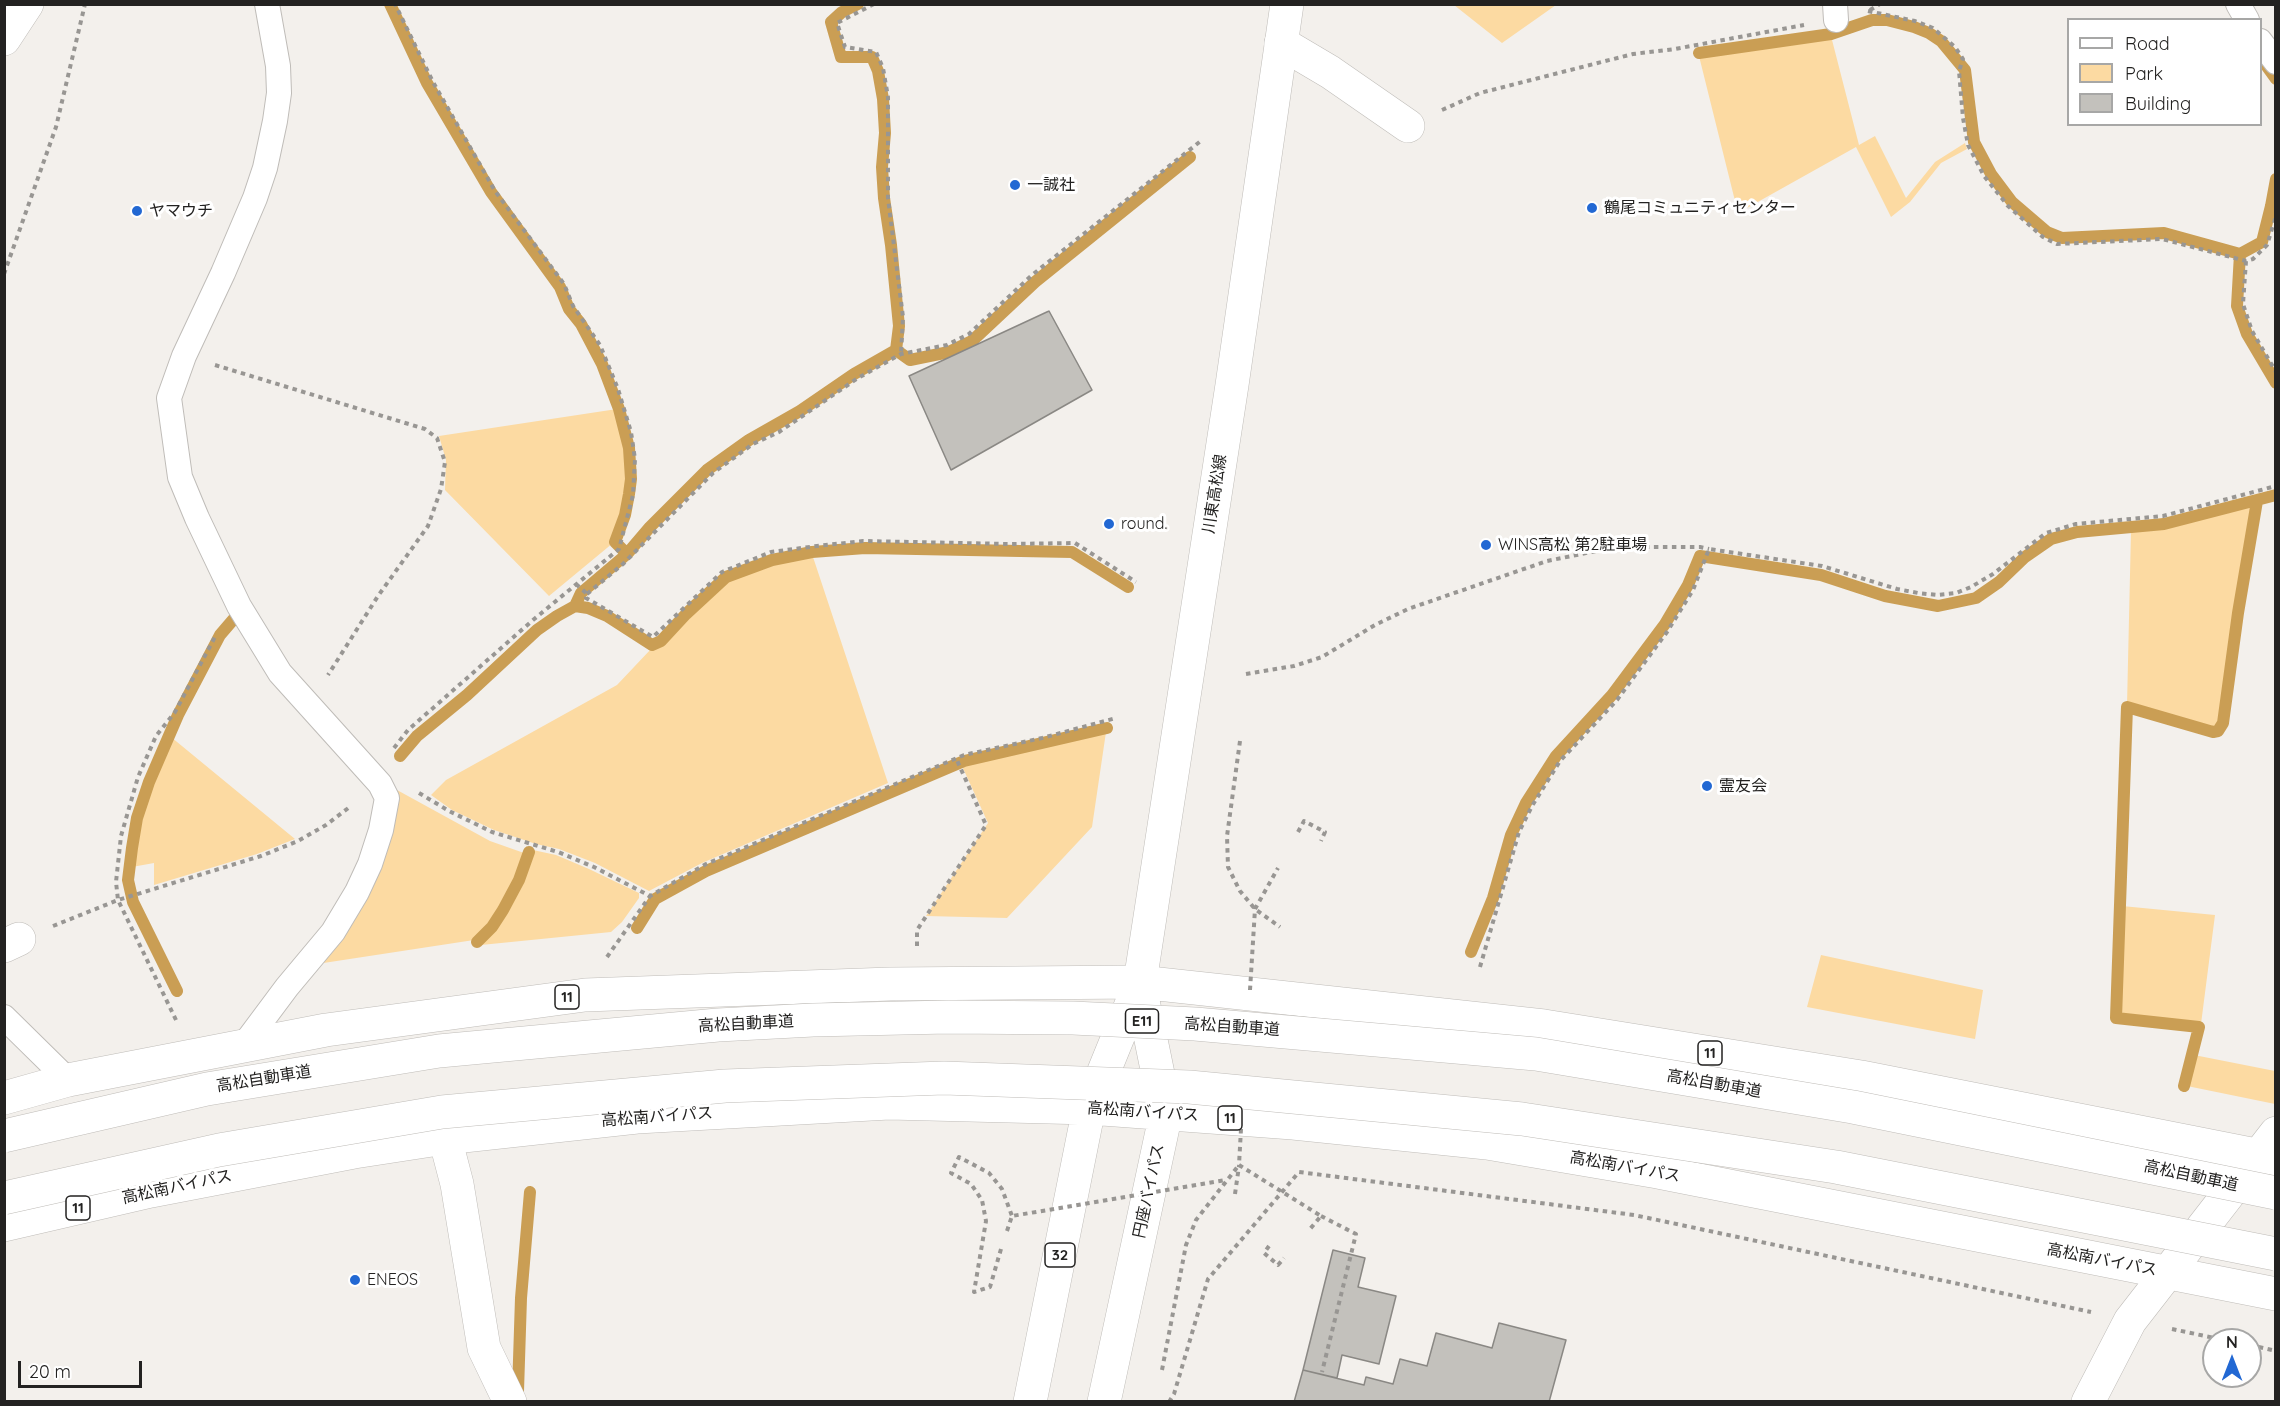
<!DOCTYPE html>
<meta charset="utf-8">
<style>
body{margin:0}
#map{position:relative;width:2280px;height:1406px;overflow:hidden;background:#f3f0ec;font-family:Quicksand,sans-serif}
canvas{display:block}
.frame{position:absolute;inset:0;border:6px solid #232221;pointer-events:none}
.legend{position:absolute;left:2067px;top:18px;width:195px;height:108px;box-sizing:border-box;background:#fff;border:2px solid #a7a7a6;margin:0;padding:8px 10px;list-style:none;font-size:18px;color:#232221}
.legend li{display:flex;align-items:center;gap:12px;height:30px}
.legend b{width:30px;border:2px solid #a7a7a6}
.north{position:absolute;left:2202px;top:1328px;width:60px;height:60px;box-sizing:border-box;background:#fff;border:2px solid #a7a7a6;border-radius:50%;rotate:0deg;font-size:16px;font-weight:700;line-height:24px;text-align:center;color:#232221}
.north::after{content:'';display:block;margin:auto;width:21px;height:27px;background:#2268d3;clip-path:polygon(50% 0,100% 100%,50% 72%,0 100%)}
.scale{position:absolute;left:18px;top:1361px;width:124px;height:27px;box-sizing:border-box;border:3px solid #232221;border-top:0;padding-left:8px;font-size:18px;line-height:21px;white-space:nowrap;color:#232221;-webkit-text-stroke:4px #fff;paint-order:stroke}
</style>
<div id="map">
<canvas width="2280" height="1406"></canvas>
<div class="frame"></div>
<ul class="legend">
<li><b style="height:8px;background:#fff"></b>Road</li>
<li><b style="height:16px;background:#fcdaa2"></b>Park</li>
<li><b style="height:16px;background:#c3c1bc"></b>Building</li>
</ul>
<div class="north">N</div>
<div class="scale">20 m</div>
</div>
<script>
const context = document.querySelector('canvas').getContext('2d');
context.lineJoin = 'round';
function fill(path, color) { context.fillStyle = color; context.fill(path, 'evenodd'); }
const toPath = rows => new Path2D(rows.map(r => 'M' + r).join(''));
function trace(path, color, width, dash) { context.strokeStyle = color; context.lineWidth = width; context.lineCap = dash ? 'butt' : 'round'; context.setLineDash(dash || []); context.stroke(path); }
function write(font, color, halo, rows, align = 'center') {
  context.font = font + ' Quicksand,"Noto Sans JP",sans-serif'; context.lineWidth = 6; context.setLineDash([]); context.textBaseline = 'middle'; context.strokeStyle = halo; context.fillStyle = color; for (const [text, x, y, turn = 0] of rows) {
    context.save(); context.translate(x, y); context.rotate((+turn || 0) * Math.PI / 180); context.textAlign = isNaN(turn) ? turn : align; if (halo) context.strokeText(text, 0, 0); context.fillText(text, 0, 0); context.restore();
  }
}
fill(toPath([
 [1454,5,1556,5,1502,43],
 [1831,36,1859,145,1875,136,1906,198,1935,162,1965,143,1967,149,1941,163,1910,202,1891,217,1856,147,1738,213,1699,56],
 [617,409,627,448,629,479,623,514,613,543,549,596,445,490,446,460,439,436],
 [2255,505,2236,613,2221,722,2218,728,2212,730,2127,705,2131,531,2164,527],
 [813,557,888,783,702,863,649,891,595,863,559,849,536,844,494,830,452,810,431,795,446,780,617,685,651,649,663,643,726,580,772,563],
 [1106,732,1092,827,1007,918,926,916,988,823,962,766],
 [171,737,295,839,257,854,154,885,154,863,132,867,139,818,150,782],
 [397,790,490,841,524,853,515,878,501,907,474,940,317,964,393,805],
 [533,850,556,855,589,869,639,893,639,898,622,922,611,932,481,945,496,928,522,882],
 [2122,906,2215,915,2201,1024,2118,1017],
 [1821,955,1983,990,1975,1039,1807,1007],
 [2194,1055,2275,1071,2275,1104,2187,1086]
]), '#fcdaa2');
trace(toPath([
 [390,4,427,83,491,192,560,287,569,309,581,324,602,364,619,409,629,448,631,479,629,494,625,515,615,542,627,554],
 [858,4,842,12,831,22,841,57,872,57,878,71,883,99,885,133,882,167,884,198,891,245,899,326,896,350],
 [1699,53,1831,34,1872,20,1887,20,1914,27,1929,33,1941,41,1965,70,1974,142,1991,174,2012,202,2047,232,2062,238,2164,233,2240,254,2262,242,2271,206,2276,179],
 [2263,61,2276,79],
 [2240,254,2237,306,2247,334,2276,383],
 [575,606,588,608,607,616,652,645,661,641,686,614,726,577,772,560,812,552,865,548,1072,552,1128,587],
 [400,756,417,736,467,695,537,630,557,616,575,606,581,593,627,554,650,527,707,470,749,440,800,411,854,374,896,350,910,360,949,352,972,341,1035,282,1190,157],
 [637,928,655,899,706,871,964,761,1107,728],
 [477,942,492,927,503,910,519,880,529,852],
 [1471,952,1493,898,1511,835,1526,803,1556,756,1612,695,1665,624,1688,585,1700,556,1821,575,1885,596,1938,606,1976,598,1999,582,2025,557,2051,539,2077,532,2164,524,2276,495],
 [177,991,133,902,128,880,132,848,137,818,149,782,178,715,220,635,238,614],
 [2184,1086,2199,1027,2116,1018,2127,707,2213,732,2218,731,2223,723,2238,613,2257,501],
 [518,1391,521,1298,530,1192]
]), '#ca9e54', 12);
const building = toPath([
 [1049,311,1092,390,951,470,909,376,1049,311],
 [1333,1250,1365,1258,1358,1287,1396,1296,1379,1364,1342,1355,1337,1378,1303,1370,1333,1250],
 [1499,1323,1566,1340,1549,1402,1294,1402,1303,1370,1364,1385,1366,1377,1393,1384,1400,1359,1427,1366,1436,1333,1492,1348,1499,1323]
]);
fill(building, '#c3c1bc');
trace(building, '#8a8884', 1.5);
const lane = toPath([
 [1835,4,1836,20],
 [2238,4,2247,20],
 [2260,41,2276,62],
 [4,1017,68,1080],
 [243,1046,287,987,333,932,357,892,370,864,381,830,387,798,380,784,280,673,239,606,197,518,180,477,169,398,184,356,223,273,255,198,265,168,275,121,279,93,278,66,267,4]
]);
const street = toPath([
 [4,39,27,4],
 [1281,43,1330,72,1408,126],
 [4,946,19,939],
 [445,1138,457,1184,484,1348,510,1402],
 [2088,1402,2130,1321,2276,1133]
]);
const secondary = toPath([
 [1140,982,1232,385,1287,4]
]);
const highway = toPath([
 [4,1098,68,1080,326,1030,585,995,890,984,1140,982,1544,1026,1861,1077,2276,1159],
 [4,1225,151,1191,354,1152,445,1138,637,1117,889,1103,1089,1108,1293,1123,1487,1143,1658,1172,2276,1294],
 [1030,1402,1089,1108,1135,995],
 [1104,1402,1166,1113,1142,996]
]);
trace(lane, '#bfbcb8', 26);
trace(street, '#bfbcb8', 34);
trace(secondary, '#bfbcb8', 34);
trace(highway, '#bfbcb8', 34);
trace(toPath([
 [874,4,837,23,845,47,876,52,883,68,888,97,888,198,903,317,901,354],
 [1870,10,1880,4],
 [1868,11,1915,21,1933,28,1955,47,1963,59,1959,71,1963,118,1968,145,1984,176,2008,206,2043,237,2057,244,2162,239,2246,261,2253,259,2267,245,2276,216],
 [1442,110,1480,93,1633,54,1675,49,1804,25],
 [2246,261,2243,304,2252,331,2276,372],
 [4,274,56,127,85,4],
 [215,365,425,429,437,438,445,462,441,489,428,526,378,596,328,675],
 [576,584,587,594,586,598,653,637,722,572,771,552,817,546,863,541,1009,544,1075,543,1136,582],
 [587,594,623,564,713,473,753,444,779,432,858,378,901,354,947,345,969,334,1032,275,1202,140],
 [1246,674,1294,666,1322,657,1375,625,1408,609,1547,561,1616,547,1700,547,1709,549],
 [1240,741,1227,836,1228,867,1240,891,1255,909,1280,927],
 [394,748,408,730,533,620,619,549,633,495,635,459,631,432,618,389,600,345,573,306,564,284,495,191,433,82,395,4],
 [419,793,449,811,492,832,558,852,594,867,650,896,706,864,964,755,1042,738,1116,718],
 [1298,832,1304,821,1325,832,1321,841],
 [53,926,118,900,261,856,298,841,326,825,351,806],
 [917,946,917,930,986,825,956,758],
 [607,957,650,896],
 [1480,967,1519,832,1532,806,1560,761,1617,700,1667,632,1693,590,1709,549,1822,566,1897,589,1918,593,1937,595,1956,593,1971,587,1993,574,2046,533,2076,524,2163,516,2276,486],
 [176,1020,118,900,116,882,121,836,138,777,156,736,175,712,216,635],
 [1235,1194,1239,1166],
 [1321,1216,1356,1234,1322,1372],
 [1269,1246,1264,1253,1278,1265,1284,1258],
 [1001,1249,990,1287,974,1292,986,1221,982,1200,971,1184,951,1173,959,1157,989,1173,1002,1189,1012,1216],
 [2172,1329,2224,1340],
 [2250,1345,2276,1351],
 [1162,1370,1186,1245,1196,1220,1239,1165],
 [1169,1402,1174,1394,1208,1279,1299,1172,1634,1215,2091,1312]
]), '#989693', 4, [4.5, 4.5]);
trace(lane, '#fff', 24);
trace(street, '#fff', 33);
trace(secondary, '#fff', 33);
trace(highway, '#fff', 33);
const highwayBridge = toPath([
 [4,1136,207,1089,439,1051,718,1025,813,1020,948,1017,1073,1018,1195,1024,1536,1054,1853,1107,2276,1193],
 [4,1198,219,1150,442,1112,725,1086,944,1078,1189,1087,1522,1119,1836,1167,2276,1254]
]);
trace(highwayBridge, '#bfbcb8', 34, []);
trace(toPath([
 [1250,990,1255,909,1278,868],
 [1241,1129,1239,1165,1321,1216,1310,1229],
 [1007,1231,1012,1216,1226,1180]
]), '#989693', 4, [4.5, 4.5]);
trace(highwayBridge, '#fff', 33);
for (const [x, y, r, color] of [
 [1015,185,6,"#2268d3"],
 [1592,208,6,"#2268d3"],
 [137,211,6,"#2268d3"],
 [1109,524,6,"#2268d3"],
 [1486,545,6,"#2268d3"],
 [1707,786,6,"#2268d3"],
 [355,1280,6,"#2268d3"]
]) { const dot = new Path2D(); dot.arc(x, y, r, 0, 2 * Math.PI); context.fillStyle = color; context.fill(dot); trace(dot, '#fff', 2); }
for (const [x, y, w] of [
 [567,997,24],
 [1142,1021,33],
 [1710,1053,24],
 [1230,1118,24],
 [78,1208,24],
 [1060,1255,30]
]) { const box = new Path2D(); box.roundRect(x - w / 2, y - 12, w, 24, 4.5); context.fillStyle = '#fff'; context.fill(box); trace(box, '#232221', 1.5); }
write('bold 15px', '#232221', null, [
 ["11",567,997],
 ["E11",1142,1021],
 ["11",1710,1053],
 ["11",1230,1118],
 ["11",78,1208],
 ["32",1060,1255]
]);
write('16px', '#232221', '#fff', [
 ["一誠社",1027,185],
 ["鶴尾コミュニティセンター",1604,208],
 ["ヤマウチ",149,211],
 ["round.",1121,524],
 ["WINS高松 第2駐車場",1498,545],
 ["霊友会",1719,786],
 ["ENEOS",367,1280]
], 'left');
write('16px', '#232221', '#fff', [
 ["川東高松線",1215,494,-81],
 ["高松自動車道",746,1024,-3],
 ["高松自動車道",1232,1027,4],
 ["高松自動車道",264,1079,-9],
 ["高松自動車道",1714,1084,10],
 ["高松南バイパス",1143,1112,4],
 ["高松南バイパス",657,1117,-4],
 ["高松南バイパス",1625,1167,10],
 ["高松自動車道",2191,1176,12],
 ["高松南バイパス",177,1187,-12],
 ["円座バイパス",1149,1191,-78],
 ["高松南バイパス",2102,1260,11]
]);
</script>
